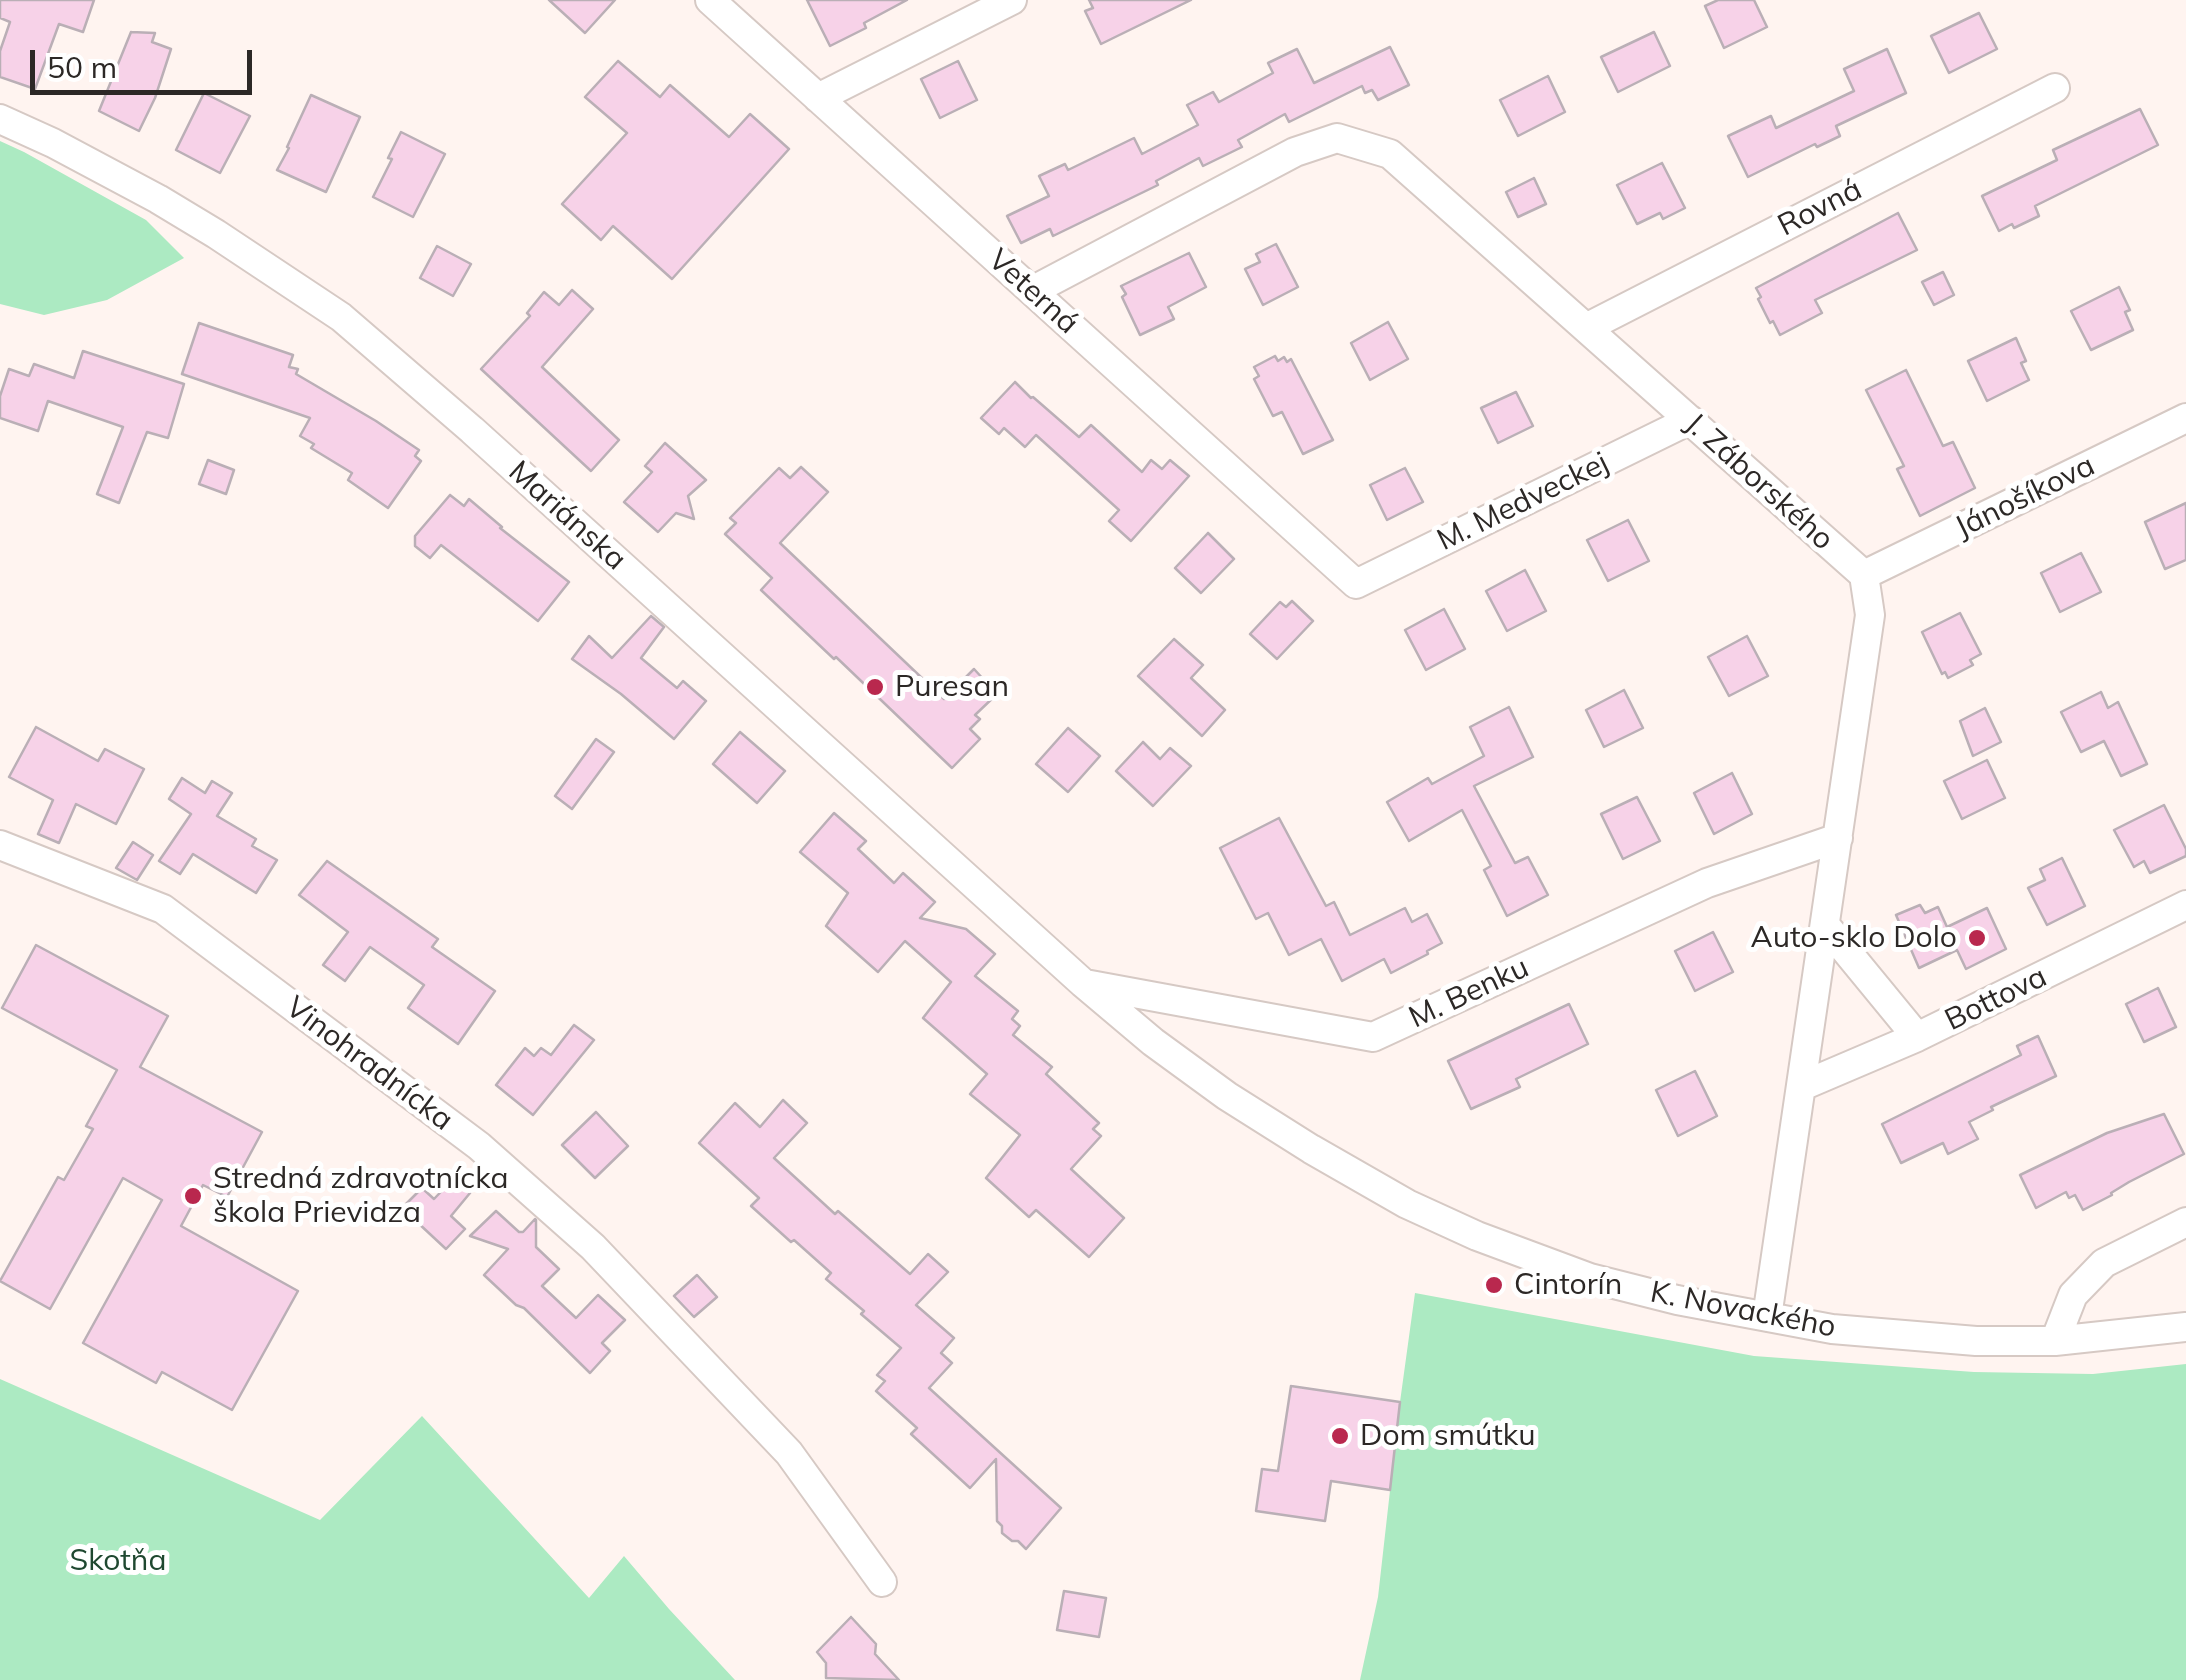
<!DOCTYPE html>
<meta charset="utf-8">
<style>
body{margin:0}
#map{position:relative;width:2186px;height:1680px;overflow:hidden;background:#fff4f0;font-family:Mulish,sans-serif}
canvas{display:block}
.scale{position:absolute;left:30px;top:50px;width:222px;height:45px;box-sizing:border-box;border:5px solid #2c2826;border-top:0;padding-left:12px;font-size:30px;line-height:35px;white-space:nowrap;color:#2c2826;-webkit-text-stroke:8px #fff;paint-order:stroke}
</style>
<div id="map">
<canvas width="2186" height="1680"></canvas>
<div class="scale">50 m</div>
</div>
<script>
const context = document.querySelector('canvas').getContext('2d');
context.lineJoin = 'round';
function fill(path, color) { context.fillStyle = color; context.fill(path, 'evenodd'); }
const toPath = rows => new Path2D(rows.map(r => 'M' + r).join(''));
function trace(path, color, width, dash) { context.strokeStyle = color; context.lineWidth = width; context.lineCap = dash ? 'butt' : 'round'; context.setLineDash(dash || []); context.stroke(path); }
function write(font, color, halo, rows, align = 'center') {
  context.font = font + ' Mulish,sans-serif'; context.lineWidth = 10; context.setLineDash([]); context.textBaseline = 'middle'; context.strokeStyle = halo; context.fillStyle = color; for (const [text, x, y, turn = 0] of rows) {
    context.save(); context.translate(x, y); context.rotate((+turn || 0) * Math.PI / 180); context.textAlign = isNaN(turn) ? turn : align; if (halo) context.strokeText(text, 0, 0); context.fillText(text, 0, 0); context.restore();
  }
}
fill(toPath([
 [0,141,24,152,146,220,184,258,107,300,44,315,0,304],
 [1415,1293,1754,1356,1974,1372,2093,1374,2186,1364,2186,1680,1360,1680,1378,1597,1400,1402],
 [0,1379,320,1520,422,1416,589,1598,624,1556,669,1609,735,1680,0,1680]
]), '#aceac2');
const building = toPath([
 [0,0,94,0,83,32,59,24,35,89,0,77,0,51,10,22,0,18,0,0],
 [549,0,615,0,585,33,549,0],
 [807,0,907,0,864,23,866,28,830,46,807,0],
 [1089,0,1191,0,1101,44,1085,11,1093,8,1089,0],
 [1718,0,1754,0,1767,27,1724,48,1705,6,1718,0],
 [1979,13,1997,49,1949,73,1931,36,1979,13],
 [131,32,155,33,152,42,171,49,155,98,139,131,99,111,131,32],
 [1654,32,1670,66,1618,92,1601,57,1654,32],
 [1390,47,1409,85,1378,100,1372,90,1365,93,1362,86,1289,122,1285,114,1238,140,1242,147,1203,166,1199,158,1156,181,1158,185,1053,236,1050,229,1021,243,1007,216,1049,196,1039,176,1065,164,1068,170,1134,138,1142,154,1198,125,1187,105,1213,92,1219,102,1273,73,1268,63,1297,49,1314,83,1390,47],
 [1887,49,1906,93,1836,126,1840,136,1817,147,1815,144,1748,177,1728,136,1771,116,1776,128,1854,91,1844,69,1887,49],
 [618,61,660,97,670,85,729,137,750,114,789,149,672,279,613,226,601,240,562,204,627,133,585,97,618,61],
 [958,61,977,100,940,118,921,79,958,61],
 [1548,76,1565,112,1518,136,1500,100,1548,76],
 [204,93,250,116,220,173,176,150,204,93],
 [311,95,360,117,326,192,277,170,289,148,287,147,311,95],
 [2140,109,2158,145,2035,206,2039,216,2014,228,2012,224,1999,231,1982,196,2057,160,2053,150,2140,109],
 [401,132,445,154,413,217,373,197,392,159,388,158,401,132],
 [1662,163,1685,208,1663,219,1660,213,1637,224,1617,185,1662,163],
 [1534,178,1546,204,1518,217,1506,192,1534,178],
 [1898,213,1917,250,1815,300,1822,313,1780,335,1773,321,1770,323,1758,299,1761,297,1756,288,1898,213],
 [1276,244,1298,287,1263,305,1245,269,1260,262,1256,254,1276,244],
 [437,246,471,264,453,296,420,278,437,246],
 [1189,253,1206,287,1168,307,1174,319,1140,335,1122,297,1126,294,1121,286,1189,253],
 [1943,272,1954,295,1934,305,1922,282,1943,272],
 [2119,287,2130,310,2125,312,2133,330,2091,350,2071,311,2119,287],
 [572,290,593,309,542,367,619,440,591,471,481,369,530,316,527,313,544,292,559,305,572,290],
 [1388,322,1408,359,1370,380,1351,343,1388,322],
 [199,323,293,355,289,367,298,369,296,374,376,421,419,450,415,456,421,461,388,508,348,480,352,473,311,448,314,444,300,436,310,418,182,374,199,323],
 [2016,338,2026,361,2021,363,2029,380,1987,401,1968,361,2016,338],
 [83,351,184,384,168,438,147,432,119,503,97,494,123,427,48,401,38,431,0,418,0,396,9,369,29,376,34,364,74,378,83,351],
 [1275,356,1278,361,1284,357,1287,362,1291,359,1333,440,1303,454,1282,412,1273,416,1254,379,1259,376,1254,367,1275,356],
 [1906,370,1943,446,1953,442,1975,488,1920,516,1897,469,1904,466,1866,390,1906,370],
 [1015,382,1031,398,1033,397,1079,437,1091,425,1142,472,1151,460,1162,469,1170,460,1189,476,1131,541,1109,521,1119,510,1036,435,1025,447,1004,428,999,434,981,418,1015,382],
 [1516,392,1533,426,1498,443,1481,408,1516,392],
 [665,443,706,480,688,496,694,519,676,513,658,532,624,502,652,472,645,466,665,443],
 [208,460,234,470,226,494,199,484,208,460],
 [801,467,828,492,780,543,944,699,974,669,997,694,975,715,980,719,970,729,980,739,952,768,836,657,834,659,761,590,772,578,725,534,736,523,730,518,779,468,790,478,801,467],
 [1405,468,1423,502,1387,520,1370,485,1405,468],
 [450,495,464,506,469,499,502,527,500,528,569,582,538,621,441,545,430,558,415,546,415,536,450,495],
 [2186,503,2186,560,2165,569,2145,522,2186,503],
 [1628,520,1649,561,1608,581,1587,540,1628,520],
 [1208,533,1234,559,1201,593,1175,568,1208,533],
 [2081,553,2101,592,2060,612,2041,573,2081,553],
 [1525,570,1546,611,1507,631,1486,591,1525,570],
 [1292,601,1313,621,1277,659,1250,634,1280,602,1286,607,1292,601],
 [1444,609,1465,649,1426,670,1405,630,1444,609],
 [1960,613,1981,654,1970,660,1973,665,1948,678,1945,672,1942,674,1922,632,1960,613],
 [651,616,664,627,641,658,677,688,683,681,706,701,674,739,621,694,572,659,589,636,612,658,651,616],
 [1747,636,1768,676,1729,696,1708,657,1747,636],
 [1174,639,1203,665,1191,678,1225,710,1202,736,1138,676,1174,639],
 [1624,690,1643,728,1604,747,1586,710,1624,690],
 [2101,692,2108,708,2118,702,2147,764,2121,776,2104,741,2081,752,2061,712,2101,692],
 [1509,707,1533,757,1474,786,1515,863,1528,857,1548,895,1507,916,1484,870,1491,866,1462,810,1409,841,1387,802,1428,778,1432,784,1484,756,1470,727,1509,707],
 [1985,708,2001,742,1973,756,1960,721,1985,708],
 [36,727,98,761,105,749,144,769,116,824,76,804,59,843,38,834,53,800,9,777,36,727],
 [1068,728,1100,756,1068,792,1036,764,1068,728],
 [740,732,785,771,757,803,713,764,740,732],
 [596,739,614,752,572,809,555,796,596,739],
 [1143,742,1160,759,1170,748,1191,766,1153,806,1116,771,1143,742],
 [1987,760,2005,798,1962,819,1944,781,1987,760],
 [1732,773,1752,814,1714,834,1694,793,1732,773],
 [182,778,205,793,212,781,232,793,217,816,256,839,252,846,277,860,256,893,193,854,180,874,159,861,191,814,169,799,182,778],
 [1637,797,1660,841,1623,859,1601,814,1637,797],
 [2164,805,2186,849,2186,856,2150,873,2144,861,2134,867,2114,830,2164,805],
 [834,813,866,841,858,849,894,883,903,873,935,902,920,918,966,929,995,954,975,976,1018,1011,1012,1019,1020,1026,1013,1035,1052,1067,1046,1074,1099,1123,1093,1129,1101,1136,1071,1169,1124,1218,1089,1257,1036,1210,1029,1217,986,1178,1020,1135,970,1094,987,1074,923,1018,951,982,905,941,878,972,826,926,848,893,800,852,834,813],
 [1279,818,1326,906,1334,902,1350,935,1405,908,1412,922,1427,914,1442,943,1427,951,1428,954,1391,973,1384,959,1342,981,1321,939,1289,955,1268,913,1256,919,1220,848,1279,818],
 [133,842,153,855,137,880,116,868,133,842],
 [2062,858,2085,906,2047,925,2028,888,2045,880,2040,869,2062,858],
 [327,861,438,939,432,947,495,991,458,1044,408,1008,424,985,370,947,345,981,323,965,348,932,299,895,327,861],
 [1920,905,1925,913,1938,907,1947,927,1987,908,2006,949,1966,969,1957,950,1919,968,1896,915,1920,905],
 [1713,932,1733,972,1695,991,1675,951,1713,932],
 [36,945,168,1016,140,1067,262,1132,227,1197,203,1185,181,1226,298,1291,232,1410,162,1372,156,1383,83,1343,162,1200,123,1178,50,1309,0,1281,58,1177,64,1180,93,1129,86,1126,117,1070,2,1008,36,945],
 [2158,988,2176,1027,2144,1042,2126,1004,2158,988],
 [1569,1004,1588,1044,1516,1079,1520,1087,1471,1109,1448,1061,1569,1004],
 [574,1025,594,1040,533,1115,496,1085,525,1048,534,1056,541,1048,551,1055,574,1025],
 [2038,1036,2056,1076,1991,1107,1993,1110,1969,1122,1978,1139,1948,1154,1943,1143,1901,1163,1882,1124,2021,1055,2017,1046,2038,1036],
 [1695,1071,1717,1116,1678,1136,1656,1090,1695,1071],
 [783,1100,807,1123,774,1158,835,1214,838,1211,910,1274,928,1254,948,1272,916,1305,954,1338,941,1353,952,1363,929,1388,1061,1508,1026,1549,1018,1541,1012,1541,1002,1533,1002,1526,997,1521,996,1459,970,1488,911,1434,917,1428,876,1391,885,1381,877,1375,901,1348,861,1314,864,1311,826,1279,831,1273,794,1240,791,1242,751,1206,759,1198,699,1143,735,1103,760,1127,783,1100],
 [596,1112,628,1146,595,1178,562,1145,596,1112],
 [2164,1114,2184,1154,2129,1182,2111,1193,2112,1195,2083,1210,2075,1195,2069,1198,2066,1192,2036,1208,2020,1175,2107,1133,2164,1114],
 [454,1178,470,1193,451,1216,465,1229,446,1249,402,1208,422,1188,434,1199,454,1178],
 [496,1211,519,1232,523,1232,535,1219,536,1220,536,1247,559,1269,542,1286,576,1318,598,1295,625,1320,602,1343,610,1351,590,1373,524,1308,516,1305,484,1275,508,1249,470,1236,496,1211],
 [697,1275,717,1297,694,1317,674,1296,697,1275],
 [1291,1386,1400,1402,1390,1490,1331,1481,1325,1521,1256,1511,1262,1469,1278,1471,1291,1386],
 [1064,1591,1106,1598,1099,1637,1057,1630,1064,1591],
 [851,1617,876,1644,875,1654,899,1680,826,1678,826,1663,817,1652,851,1617]
]);
fill(building, '#f7d2e8');
trace(building, '#baafb6', 2.5);
const street = toPath([
 [710,0,1356,584,1690,420],
 [818,98,1012,0],
 [0,119,53,143,158,199,216,234,341,317,472,430,1083,983,1153,1042,1227,1096,1311,1149,1407,1204,1477,1236,1590,1278,1677,1300,1832,1329,1976,1341,2055,1341,2186,1327],
 [1032,291,1295,152,1337,138,1390,154,1864,575,1870,615,1767,1317],
 [1586,328,2055,88],
 [1864,575,2186,418],
 [0,845,163,909,479,1146,593,1247,789,1453,882,1582],
 [1825,925,1917,1037],
 [1085,984,1373,1037,1707,883,1838,838],
 [1802,1086,1917,1037,2186,905],
 [2055,1341,2073,1295,2104,1263,2186,1222]
]);
trace(street, '#d6c9c4', 32);
trace(street, '#fff', 28);
for (const [x, y, r, color] of [
 [875,687,10,"#b9284e"],
 [1977,938,10,"#b9284e"],
 [193,1196,10,"#b9284e"],
 [1494,1285,10,"#b9284e"],
 [1340,1436,10,"#b9284e"]
]) { const dot = new Path2D(); dot.arc(x, y, r, 0, 2 * Math.PI); context.fillStyle = color; context.fill(dot); trace(dot, '#fff', 4); }
write('30px', '#2c2826', '#fff', [
 ["Rovná",1820,208,-27],
 ["Veterná",1033,292,42],
 ["J. Záborského",1759,482,42],
 ["Jánošíkova",2025,497,-26],
 ["M. Medveckej",1523,502,-26],
 ["Mariánska",567,516,42],
 ["M. Benku",1469,993,-25],
 ["Bottova",1996,999,-26],
 ["Vinohradnícka",369,1064,37],
 ["K. Novackého",1743,1310,11]
]);
write('30px', '#2c2826', '#fff', [
 ["Puresan",895,687],
 ["Auto-sklo Dolo",1957,938,"right"],
 ["Stredná zdravotnícka",213,1179],
 ["škola Prievidza",213,1213],
 ["Cintorín",1514,1285],
 ["Dom smútku",1360,1436]
], 'left');
write('30px', '#1f4830', '#fff', [
 ["Skotňa",118,1561]
]);
</script>
